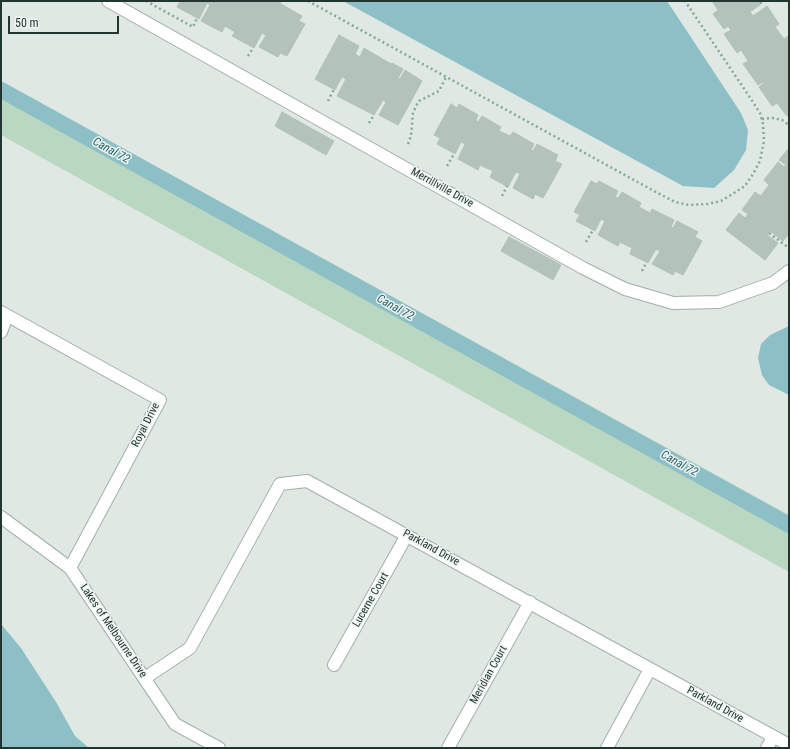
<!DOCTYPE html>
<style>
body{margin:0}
#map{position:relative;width:790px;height:749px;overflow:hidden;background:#dfe8e3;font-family:"Roboto Condensed",sans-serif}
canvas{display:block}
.frame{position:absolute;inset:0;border:2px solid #223530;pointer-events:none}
.scale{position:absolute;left:8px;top:16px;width:111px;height:18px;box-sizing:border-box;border:2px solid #223530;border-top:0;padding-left:5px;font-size:12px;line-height:14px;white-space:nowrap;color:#223530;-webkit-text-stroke:3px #eef5f2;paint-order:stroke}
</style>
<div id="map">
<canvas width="790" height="749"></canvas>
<div class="frame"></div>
<div class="scale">50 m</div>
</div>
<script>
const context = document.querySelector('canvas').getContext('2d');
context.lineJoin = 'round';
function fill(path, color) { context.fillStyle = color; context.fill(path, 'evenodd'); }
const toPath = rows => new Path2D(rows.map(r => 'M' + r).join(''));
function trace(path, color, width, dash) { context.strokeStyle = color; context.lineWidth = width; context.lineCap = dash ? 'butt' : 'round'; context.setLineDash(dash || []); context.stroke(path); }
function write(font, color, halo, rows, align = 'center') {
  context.font = font + ' "Roboto Condensed",sans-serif'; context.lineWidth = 3; context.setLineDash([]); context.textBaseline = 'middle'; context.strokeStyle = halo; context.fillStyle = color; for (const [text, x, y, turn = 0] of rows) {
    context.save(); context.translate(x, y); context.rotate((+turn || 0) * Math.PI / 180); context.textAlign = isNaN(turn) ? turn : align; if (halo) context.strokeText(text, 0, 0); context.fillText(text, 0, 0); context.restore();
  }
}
fill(toPath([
 [1,81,789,515,789,572,1,135]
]), '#bad7c1');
fill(toPath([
 [343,1,667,1,741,113,748,130,746,150,734,170,714,188,683,186],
 [789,326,789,395,769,385,762,375,758,358,761,344,770,335],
 [1,624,21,648,56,702,75,736,89,748,1,748]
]), '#8dbfc7');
trace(toPath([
 [1,90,789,525]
]), '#8dbfc7', 16);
const building = toPath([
 [178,1,279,1,281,2,277,10,281,4,302,16,299,21,305,24,287,56,280,53,278,57,259,47,266,35,262,33,254,48,232,36,235,32,225,26,222,32,201,21,210,5,207,3,199,19,177,7,180,2,178,1],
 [712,1,758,1,761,4,750,12,753,16,767,6,779,24,775,27,784,39,788,36,789,38,789,115,787,116,777,103,772,106,759,87,764,83,763,82,758,85,743,64,748,61,741,50,737,53,724,34,731,30,728,26,724,29,713,14,718,10,712,1],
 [339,35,359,46,355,54,360,57,364,48,391,64,392,63,403,69,398,78,400,79,405,70,422,81,398,125,379,115,386,102,383,100,374,115,337,96,346,79,342,77,335,90,315,79,339,35],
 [451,104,457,108,459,104,478,115,476,120,478,122,482,116,501,127,499,131,510,136,513,132,534,144,531,150,533,151,537,144,558,155,555,161,562,164,543,198,535,194,533,199,513,188,520,174,516,172,508,187,490,177,493,171,480,165,478,170,458,159,465,144,461,142,455,154,437,144,440,138,434,135,451,104],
 [282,112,334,141,326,155,275,126,282,112],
 [789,148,789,234,783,241,770,231,767,235,778,243,765,260,726,230,739,213,745,218,748,214,742,210,755,192,761,196,769,185,764,180,778,162,784,167,786,165,779,160,789,148],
 [591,181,597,184,599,181,618,191,615,197,618,198,622,192,641,203,639,207,650,213,652,209,674,220,671,227,673,228,677,221,698,232,695,237,702,241,683,275,675,271,673,275,652,264,660,251,656,249,648,263,630,254,632,248,620,242,618,246,598,235,605,221,601,219,595,231,576,221,580,215,574,212,591,181],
 [509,237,561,265,553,280,501,251,509,237]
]);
fill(building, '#b4c2bc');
trace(building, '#b2c0ba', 1);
const minor = toPath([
 [108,1,583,268,625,289,673,303,719,302,773,283,789,271],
 [1,312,160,400,70,568],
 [1,332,7,316],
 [1,517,70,568,175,724,219,748],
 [334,665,407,535],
 [145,678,190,648,280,484,307,481,789,745],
 [448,748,530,602],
 [607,748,650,669],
 [767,748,773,737]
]);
trace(minor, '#a3afaa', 14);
trace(toPath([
 [146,1,193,27,197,18],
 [308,1,654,191,675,202,689,205,708,204,721,201,734,193,745,186,753,174,760,161,764,141,763,124,760,113,753,102,685,1],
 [760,3,763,1],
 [248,56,253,48],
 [328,101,334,89],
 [762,119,773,118,782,120,789,125],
 [369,123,374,115],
 [408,144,411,136,413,113,416,106,419,101,439,91,446,77],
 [447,166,454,154],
 [502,196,507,186],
 [769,233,789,248],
 [586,242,593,230],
 [642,271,646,263]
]), '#83a79b', 2.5, [2, 3]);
trace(minor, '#fff', 12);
write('11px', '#223530', '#eef5f2', [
 ["Merrillville Drive",442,188,29],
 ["Royal Drive",146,425,-63],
 ["Parkland Drive",431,548,29],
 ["Lucerne Court",371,600,-60],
 ["Lakes of Melbourne Drive",113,631,56],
 ["Meridian Court",489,675,-61],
 ["Parkland Drive",715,705,29]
]);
write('italic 12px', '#246069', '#eef5f2', [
 ["Canal 72",111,151,29],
 ["Canal 72",395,308,29],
 ["Canal 72",679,464,29]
]);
</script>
